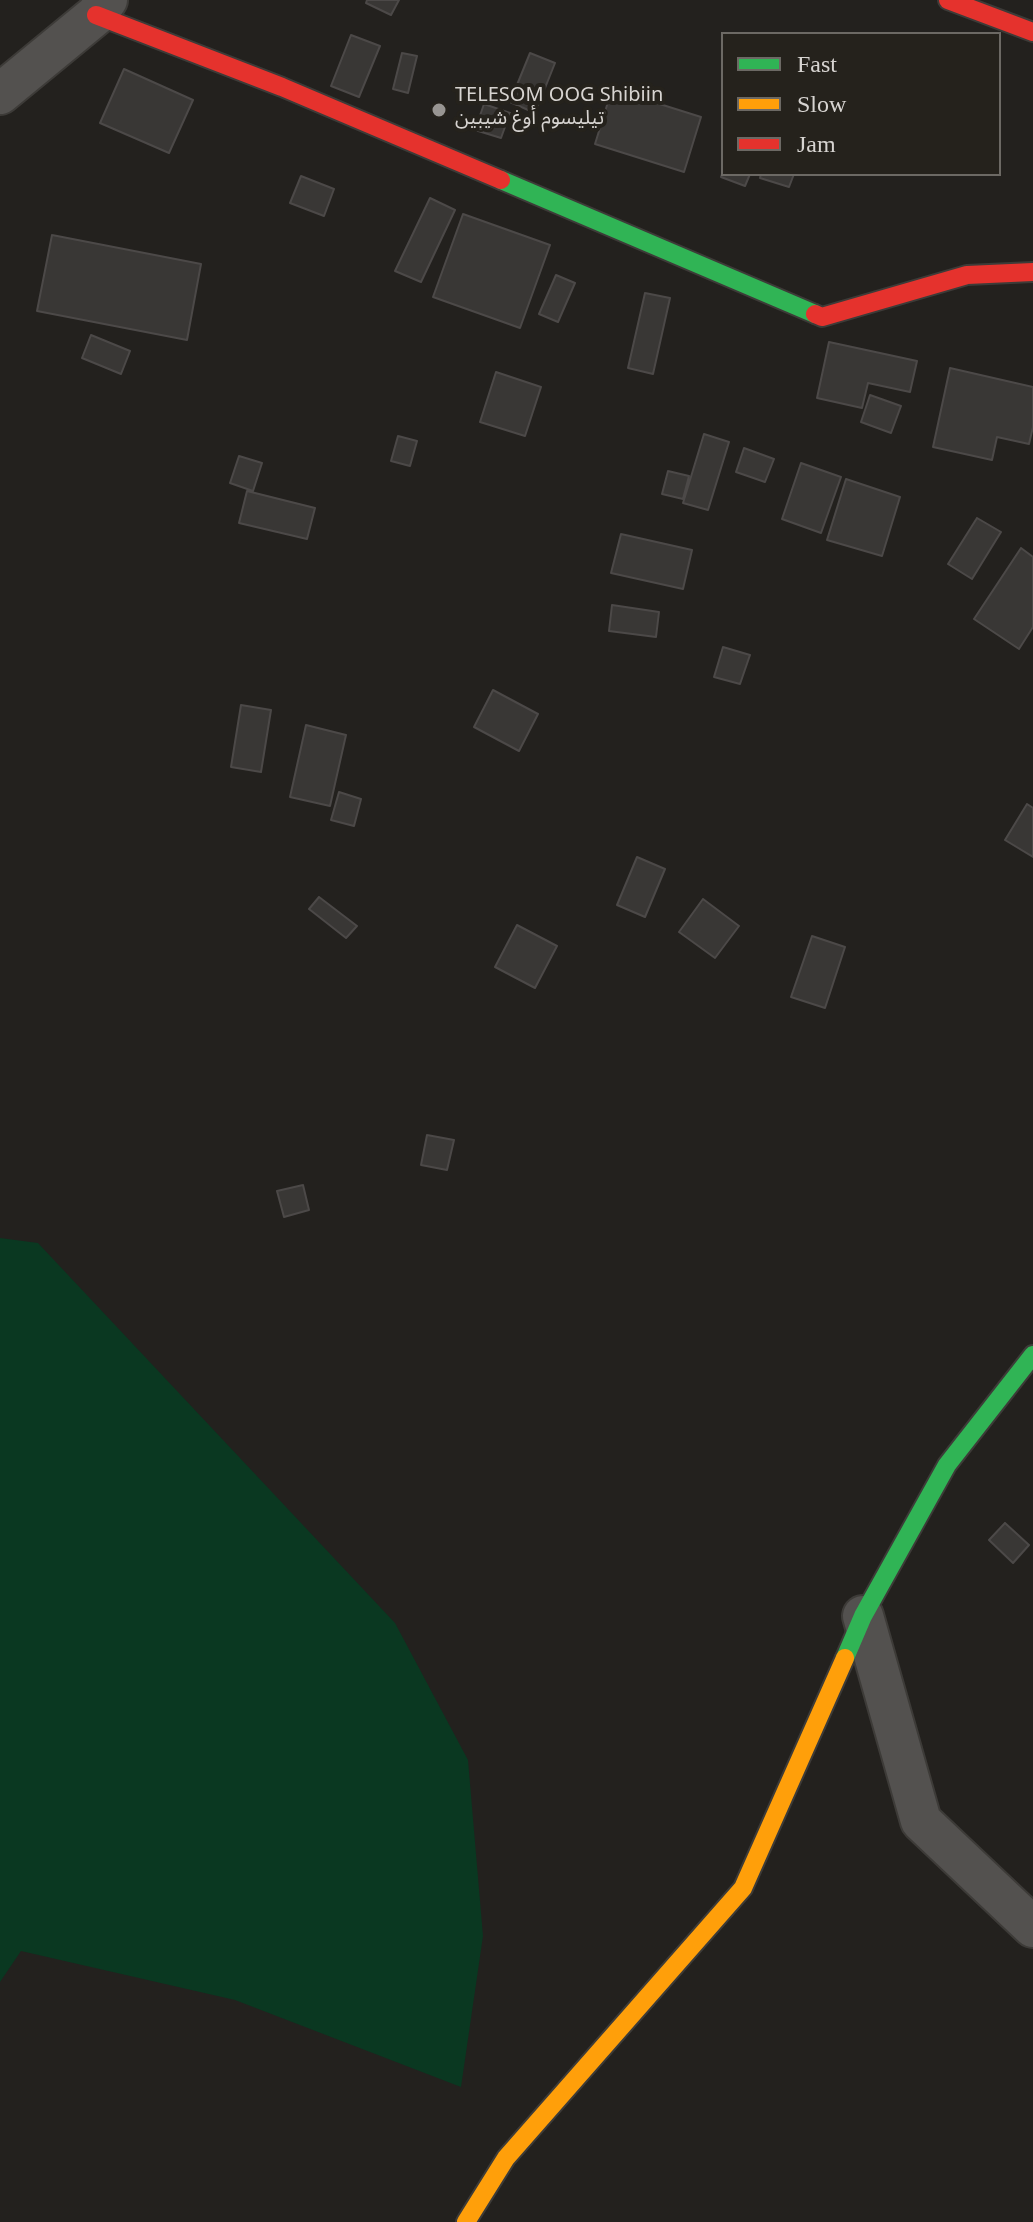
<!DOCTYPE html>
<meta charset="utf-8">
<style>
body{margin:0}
#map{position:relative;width:1033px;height:2222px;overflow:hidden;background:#23211e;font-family:Georgia,serif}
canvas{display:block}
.legend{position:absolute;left:721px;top:32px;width:280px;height:144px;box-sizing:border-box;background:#25221c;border:2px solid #6c6964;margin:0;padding:10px 14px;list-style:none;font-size:24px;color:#d7d4d1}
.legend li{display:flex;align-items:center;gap:16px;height:40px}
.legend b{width:40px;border:2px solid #6c6964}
</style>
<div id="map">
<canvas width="1033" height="2222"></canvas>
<ul class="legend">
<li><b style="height:10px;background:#30b455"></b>Fast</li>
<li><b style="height:10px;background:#ff9f0a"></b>Slow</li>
<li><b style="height:10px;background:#e5322d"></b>Jam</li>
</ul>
</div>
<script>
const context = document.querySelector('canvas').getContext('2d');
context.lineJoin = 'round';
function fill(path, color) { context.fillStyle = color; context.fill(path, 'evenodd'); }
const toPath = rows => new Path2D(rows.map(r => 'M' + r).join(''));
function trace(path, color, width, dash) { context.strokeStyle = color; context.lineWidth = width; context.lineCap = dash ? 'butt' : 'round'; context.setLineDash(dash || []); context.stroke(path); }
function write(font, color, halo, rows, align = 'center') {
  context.font = font + ' Georgia,"Noto Sans Arabic",serif'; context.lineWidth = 8; context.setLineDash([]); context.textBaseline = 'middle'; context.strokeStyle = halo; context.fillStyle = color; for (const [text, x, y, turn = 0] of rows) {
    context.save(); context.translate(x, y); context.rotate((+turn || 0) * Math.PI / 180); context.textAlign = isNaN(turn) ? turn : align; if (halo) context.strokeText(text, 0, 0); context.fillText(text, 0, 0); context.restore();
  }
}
fill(toPath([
 [0,1238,38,1243,395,1623,468,1760,483,1936,461,2087,235,2000,21,1951,0,1982]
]), '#0a3821');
const building = toPath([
 [367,0,399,0,391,15,366,3,367,0],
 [351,35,380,46,359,97,331,86,351,35],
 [402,53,417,56,408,93,393,89,402,53],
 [530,53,555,63,535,113,510,102,530,53],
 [124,69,193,100,169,153,100,123,124,69],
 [612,89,701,117,684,172,595,144,612,89],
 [484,104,510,113,501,138,475,130,484,104],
 [723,171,723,174,750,174,745,186,721,177,723,171],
 [761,174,794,174,789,187,760,178,761,174],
 [301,176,334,189,324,216,290,203,301,176],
 [430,198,455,210,421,282,395,271,430,198],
 [463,214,550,245,520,328,433,297,463,214],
 [52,235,201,264,187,340,37,311,52,235],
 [556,275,575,283,558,322,539,314,556,275],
 [645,293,670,298,653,374,628,368,645,293],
 [91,335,130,351,121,374,82,358,91,335],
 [829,342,917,361,910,392,868,383,862,408,817,398,829,342],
 [950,368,1033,387,1033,427,1029,444,997,437,992,460,933,447,950,368],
 [496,372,541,387,525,436,480,422,496,372],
 [870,395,901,406,891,433,861,422,870,395],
 [704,434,729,442,708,510,683,503,704,434],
 [398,436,417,441,410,466,391,461,398,436],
 [744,448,774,459,765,482,736,472,744,448],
 [239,456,262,463,253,491,230,483,239,456],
 [801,463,841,477,821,533,782,519,801,463],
 [668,471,689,476,683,499,662,494,668,471],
 [846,479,900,497,882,556,827,540,846,479],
 [247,491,315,508,307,539,239,523,247,491],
 [977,518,1001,532,972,579,948,564,977,518],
 [621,534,692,550,683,589,611,573,621,534],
 [1021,548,1033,557,1033,627,1019,649,974,619,1021,548],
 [612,605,659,612,656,637,609,631,612,605],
 [723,647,750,655,740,684,714,677,723,647],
 [493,690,538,714,519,751,474,727,493,690],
 [241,705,271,710,261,772,231,767,241,705],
 [306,725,346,735,330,806,290,797,306,725],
 [339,792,361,799,354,826,331,820,339,792],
 [1027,804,1033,808,1033,857,1005,840,1027,804],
 [637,857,665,869,645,917,617,905,637,857],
 [319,897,357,926,346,938,309,909,319,897],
 [703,899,739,926,715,958,679,932,703,899],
 [517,925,557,946,535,988,495,967,517,925],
 [812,936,845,947,825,1008,791,997,812,936],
 [427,1135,454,1140,447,1170,421,1165,427,1135],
 [303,1185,309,1210,284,1217,277,1191,303,1185],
 [1005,1523,1029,1545,1013,1563,989,1540,1005,1523]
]);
fill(building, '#393735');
trace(building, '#4c4948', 2);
const street = toPath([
 [0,94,96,15,107,0],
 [863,1616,921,1821,1033,1927]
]);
const fast = toPath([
 [501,180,815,314],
 [845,1658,863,1616,947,1465,1033,1355]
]);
const slow = toPath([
 [466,2222,506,2158,743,1888,845,1658]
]);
const jam = toPath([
 [948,0,1033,32],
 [96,15,282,87,501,180],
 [815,314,822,317,967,275,1033,272]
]);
trace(street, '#3d3b38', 44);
trace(fast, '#3d3b38', 22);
trace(slow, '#3d3b38', 22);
trace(jam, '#3d3b38', 22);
trace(street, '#53514f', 40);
trace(fast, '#30b455', 18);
trace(slow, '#ff9f0a', 18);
trace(jam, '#e5322d', 18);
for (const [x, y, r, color] of [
 [439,110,8,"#989592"]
]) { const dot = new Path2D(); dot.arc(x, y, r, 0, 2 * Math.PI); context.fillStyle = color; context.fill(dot); trace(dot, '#25221c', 3); }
write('20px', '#d7d4d1', '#25221c', [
 ["TELESOM OOG Shibiin",455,98],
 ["تيليسوم أوغ شيبين",455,121]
], 'left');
</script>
